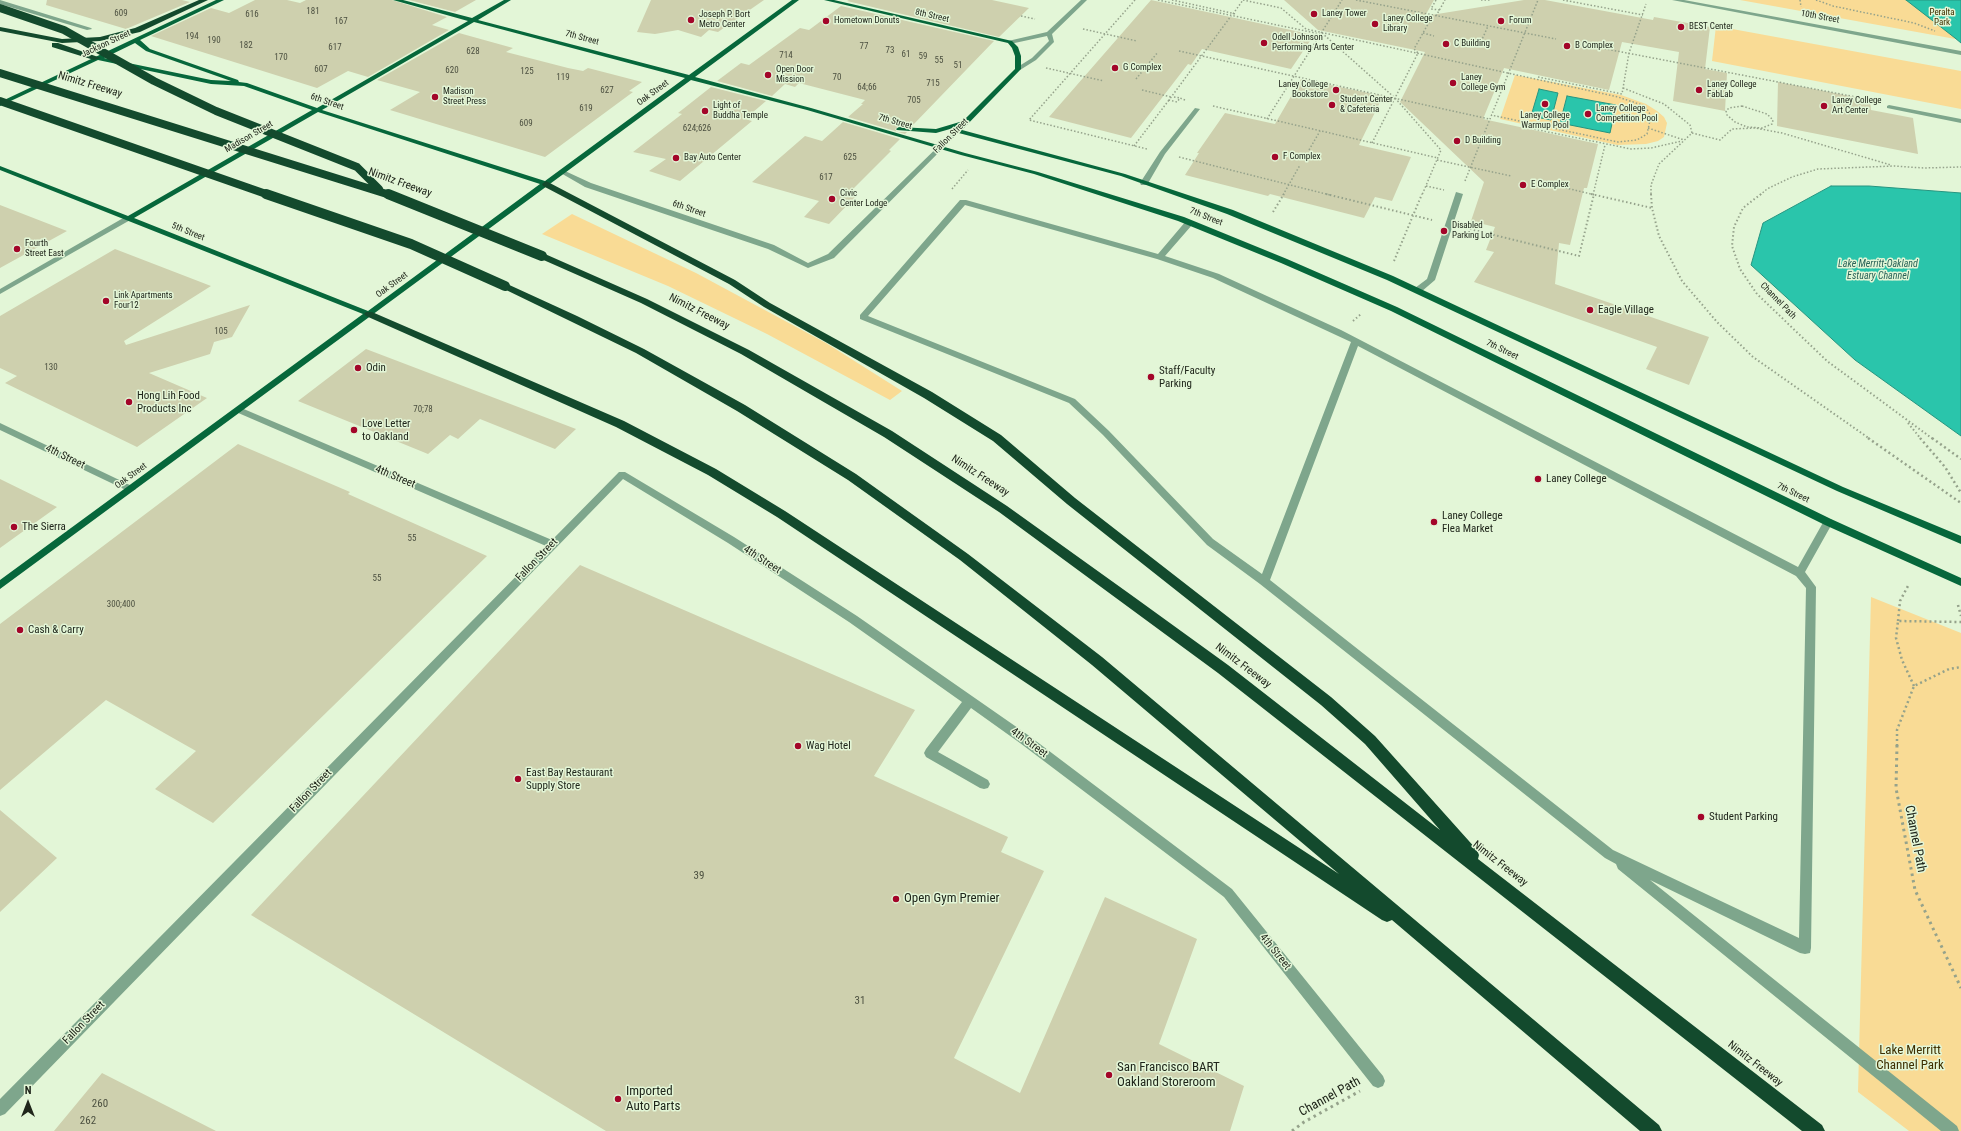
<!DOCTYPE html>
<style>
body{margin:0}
#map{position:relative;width:1961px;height:1131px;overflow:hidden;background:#e3f6d7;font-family:"Roboto Condensed",sans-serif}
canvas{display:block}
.north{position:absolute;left:8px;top:1083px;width:40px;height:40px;-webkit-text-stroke:3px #e3f6d7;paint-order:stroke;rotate:0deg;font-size:11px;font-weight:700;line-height:16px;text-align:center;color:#20261b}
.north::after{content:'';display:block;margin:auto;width:14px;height:18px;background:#20261b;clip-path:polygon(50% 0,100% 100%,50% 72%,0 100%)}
</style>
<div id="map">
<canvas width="1961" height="1131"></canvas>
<div class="north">N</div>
</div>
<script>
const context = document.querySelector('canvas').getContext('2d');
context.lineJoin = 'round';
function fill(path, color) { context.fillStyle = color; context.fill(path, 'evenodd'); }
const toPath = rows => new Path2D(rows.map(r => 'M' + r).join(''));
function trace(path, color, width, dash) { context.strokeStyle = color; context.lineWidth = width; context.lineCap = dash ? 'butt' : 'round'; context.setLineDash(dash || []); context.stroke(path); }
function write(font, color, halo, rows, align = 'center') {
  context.font = font + ' "Roboto Condensed",sans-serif'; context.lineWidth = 3; context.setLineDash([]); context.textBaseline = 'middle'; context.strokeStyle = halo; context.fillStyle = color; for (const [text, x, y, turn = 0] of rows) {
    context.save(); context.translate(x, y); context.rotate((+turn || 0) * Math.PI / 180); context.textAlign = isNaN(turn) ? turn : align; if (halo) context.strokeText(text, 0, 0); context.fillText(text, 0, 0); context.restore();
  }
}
fill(toPath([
 [1740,0,1961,0,1961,40],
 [1716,26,1961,71,1961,109,1712,61],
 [1515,75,1621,95,1646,104,1657,111,1664,117,1667,123,1664,137,1658,141,1646,144,1617,145,1500,119],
 [572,214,696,273,826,343,902,391,890,400,767,334,668,286,542,234],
 [1871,597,1961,633,1961,1131,1909,1131,1858,1092]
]), '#f9db95');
const water = toPath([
 [1906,0,1961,0,1961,43,1955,38,1906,0],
 [1539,89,1558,93,1551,120,1531,116,1539,89],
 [1567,96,1616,105,1610,133,1560,123,1567,96],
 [1831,186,1869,186,1961,193,1961,436,1855,360,1751,265,1763,223,1831,186]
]);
fill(water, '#2ac5ab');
trace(water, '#279580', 1);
fill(toPath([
 [47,0,182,0,190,2,126,29,46,5],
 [255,0,287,0,300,3,306,0,392,0,447,17,432,25,449,30,368,77,348,71,317,88,151,36,211,8,229,13],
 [409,0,476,0,455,12],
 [651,0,764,0,718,32,709,30,701,37,678,30,655,34,637,32],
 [849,0,992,0,1029,8,999,37,847,1],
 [1151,0,1314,35,1291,69,1202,49,1191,65,1188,64,1131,138,1049,117],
 [1284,0,1434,0,1425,16,1524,0,1545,0,1653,20,1654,17,1710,27,1705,69,1727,73,1725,111,1673,101,1679,52,1622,42,1609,90,1504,68,1483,119,1598,144,1587,188,1584,188,1570,245,1559,243,1555,284,1709,337,1689,385,1646,369,1657,347,1474,282,1494,252,1486,250,1495,227,1471,221,1484,182,1400,102,1425,52,1318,30],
 [841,6,994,41,912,126,899,126,895,129,897,132,907,132,905,134,848,117,863,104,861,104,865,100,799,83,795,87,785,84,772,96,717,81,741,63,749,65,800,28,809,30],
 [459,33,513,48,506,52,568,68,583,71,588,68,642,82,629,91,633,92,545,157,390,110,420,92,377,80],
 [1301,79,1383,96,1359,145,1411,157,1392,201,1375,197,1364,218,1270,194,1268,196,1185,175,1199,153,1197,153,1225,113,1275,124],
 [1778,82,1870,100,1871,110,1913,118,1918,154,1777,126],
 [711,87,766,101,745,119,752,121,680,181,649,171,666,159,633,152,682,114,678,113],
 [843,122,900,139,889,150,891,151,848,194,856,196,829,224,804,217,819,201,752,182,805,136,822,141],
 [0,205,67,231,0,268],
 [115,249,211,286,124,341,126,345,250,305,232,337,214,342,210,354,149,373,207,398,137,447,5,383,17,376,0,368,0,316],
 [366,349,576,429,555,449,480,419,458,439,450,435,428,454,298,401],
 [238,444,350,492,348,494,487,556,213,823,155,789,196,751,106,700,0,790,0,624],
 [0,479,57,507,0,548],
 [580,565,915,710,874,776,1008,837,1001,852,1044,871,954,1058,1020,1093,1105,897,1197,939,1159,1044,1244,1086,1230,1131,606,1131,251,915],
 [0,810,57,858,0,912],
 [102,1073,216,1131,54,1131]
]), '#ced0ae');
trace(toPath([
 [1135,0,1029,120,1147,149],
 [1158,0,1320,34],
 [1172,0,1236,14],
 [1243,0,1281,8,1306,29,1618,97,1645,106,1651,116,1647,134,1637,140,1618,142,1491,115],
 [1356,0,1556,39],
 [1436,0,1431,9,1440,10],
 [1481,0,1490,0],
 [1563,0,1643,15],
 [1800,0,1801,7],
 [1816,0,1833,6,1914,23,1935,31],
 [1233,14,1243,0],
 [1021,16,1035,19],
 [1436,16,1445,0],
 [1083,29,1137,41],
 [1322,33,1395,98,1441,150,1422,195],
 [1423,33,1434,36],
 [1462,41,1480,44,1488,26],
 [1601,48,1877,101],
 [1179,51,1489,119],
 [1046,68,1104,81],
 [1538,77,1622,94,1629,53,1646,4],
 [1136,79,1158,52],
 [1623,88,1664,104,1690,125,1692,133,1659,164,1651,185,1651,195],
 [1142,90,1171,97],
 [1174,97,1180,98],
 [1185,100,1180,98,1177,102,1169,100,1231,16],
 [1213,106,1438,158],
 [1742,106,1767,114,1773,120,1772,124,1762,128,1747,127,1735,122,1727,115,1726,111,1729,108,1742,106],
 [1267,119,1342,0],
 [1524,127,1631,149,1651,148,1682,141],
 [1648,128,1684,140],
 [1692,133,1720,140,1732,129,1755,128,1782,133,1891,165],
 [1372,143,1418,53,1414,49,1432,17],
 [1134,146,1169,100],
 [1309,150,1320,131],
 [1179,157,1330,195],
 [1437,160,1511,176],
 [1465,181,1538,0],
 [1426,186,1444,190],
 [1562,187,1595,195],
 [952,189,968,170],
 [1283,195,1300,165],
 [1593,195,1605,145],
 [1760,195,1767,189,1792,177,1818,169,1894,166,1924,168,1961,167]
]), '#95a28b', 1.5, [1.5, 2]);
trace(toPath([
 [1326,194,1432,220],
 [1591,194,1652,208],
 [1651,194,1652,208,1659,236,1682,281,1717,322,1753,357,1870,439],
 [1761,194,1743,208,1734,227,1732,246,1740,269,1757,294,1827,361,1933,439],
 [1273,212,1284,194],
 [1466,228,1579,256,1594,194],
 [1394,261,1422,194],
 [1353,321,1361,314],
 [1908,423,1921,439]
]), '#95a28b', 2, [1.5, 2.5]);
trace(toPath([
 [1868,438,1961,503],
 [1920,438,1945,467,1961,493],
 [1932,438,1961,459],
 [1958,605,1961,616],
 [1898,621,1900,601,1909,584],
 [1914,686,1902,660,1896,638,1898,621,1961,622],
 [1897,746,1897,730,1914,686,1949,669,1961,667]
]), '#95a28b', 2.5, [2, 3]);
trace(toPath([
 [1897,745,1896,788,1915,890,1961,988],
 [1292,1131,1304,1122,1360,1091]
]), '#95a28b', 3, [2.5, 4]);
fill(toPath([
 [0,0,91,28,92,29,87,30,0,4,0,0],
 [1081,0,1087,0,1052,34,1054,42,1036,60,1020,70,1016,70,1016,68,1032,58,1049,41,1047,36,1010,44,1008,43,1008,41,1047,32,1081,0],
 [1672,0,1684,0,1961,51,1961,55,1672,0],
 [1889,105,1961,119,1961,123,1887,108,1887,106,1889,105],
 [1195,108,1200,109,1165,154,1147,185,1141,185,1140,183,1160,152,1195,108],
 [955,130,960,131,834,258,808,268,768,249,585,187,559,172,565,171,591,183,774,245,808,263,828,254,955,130],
 [1456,192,1463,194,1435,280,1421,292,1415,292,1415,288,1427,279,1456,192],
 [960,200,966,200,1158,254,1186,221,1192,221,1192,225,1165,256,1219,274,1341,330,1798,567,1825,519,1831,519,1833,522,1805,572,1816,587,1811,948,1810,953,1805,954,1800,953,1650,880,1957,1126,1959,1131,1941,1131,1618,869,1616,864,1605,858,1260,584,1207,545,1103,435,1069,403,860,319,860,315,960,200],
 [965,205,1157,259,1213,278,1351,342,1262,574,1213,539,1109,431,1075,399,868,316,965,205],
 [1358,346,1796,576,1806,588,1799,938,1613,850,1270,580,1358,346],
 [125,217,131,217,132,219,0,294,0,289,125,217],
 [239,407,552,540,619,472,625,472,734,537,857,616,1028,735,1232,889,1383,1076,1385,1081,1383,1086,1378,1088,1373,1086,1224,897,1020,743,971,708,938,752,988,780,990,784,988,788,984,789,980,788,926,757,924,753,926,749,962,702,849,622,728,543,623,479,5,1114,0,1116,0,1099,546,546,236,412,235,410,236,408,239,407],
 [0,423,134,487,136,489,131,492,128,491,0,430,0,423]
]), '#7ea68c');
fill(toPath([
 [216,0,224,0,140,40,150,49,238,80,239,82,247,83,317,108,468,21,393,0,403,0,472,18,504,0,511,0,478,20,689,75,792,0,799,0,695,77,811,108,965,153,1038,172,1184,217,1287,259,1397,307,1831,519,1961,578,1961,586,1825,525,1391,311,1281,263,1178,221,1034,174,961,155,807,110,691,80,0,589,0,580,363,314,0,170,0,166,128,216,312,110,244,86,211,84,98,60,0,106,0,102,216,0],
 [474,22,685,78,545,181,322,110,474,22],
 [135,43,146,51,231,81,211,80,104,58,135,43],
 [318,112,540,184,368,311,134,218,318,112],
 [824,0,834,0,1012,41,1018,47,1021,56,1021,69,962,130,1125,174,1233,210,1393,276,1843,487,1961,536,1961,544,1837,491,1387,280,1227,214,1121,176,955,132,954,131,957,127,936,133,897,130,896,129,899,127,936,129,963,121,1015,69,1015,56,1012,48,1008,43,824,0]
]), '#06673b');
fill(toPath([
 [199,0,208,0,140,32,100,41,62,43,0,31,0,27,62,39,100,37,135,28,199,0],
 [52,43,58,43,101,58,94,60,52,47,52,43],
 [546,181,735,280,770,303,932,392,1001,435,1075,498,1331,697,1375,736,1477,850,1479,855,1478,859,1822,1125,1825,1131,1802,1131,1218,673,999,512,884,437,741,354,641,303,539,258,539,254,545,254,647,299,749,350,892,431,1007,506,1134,597,1228,665,1440,830,1365,744,1321,705,1067,504,993,441,924,398,764,307,729,284,543,186,542,184,546,181],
 [505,283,577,316,644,349,745,405,856,474,968,554,1102,657,1659,1125,1662,1131,1640,1131,1392,920,1387,922,1382,920,777,517,708,475,616,427,366,316,364,314,366,312,372,312,624,421,716,469,785,511,1339,874,1092,665,960,560,848,480,737,411,636,353,502,288,500,286,505,283]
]), '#134a2d');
trace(toPath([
 [0,8,64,30,154,81,216,111,357,167,379,189],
 [0,73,390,195],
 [0,101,269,195]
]), '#134a2d', 8);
trace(toPath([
 [266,194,411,244,505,286],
 [388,194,542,256]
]), '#134a2d', 10);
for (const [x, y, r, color] of [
 [1314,14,4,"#a30529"],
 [691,20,4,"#a30529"],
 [826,21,4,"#a30529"],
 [1501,21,4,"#a30529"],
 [1375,24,4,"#a30529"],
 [1681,27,4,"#a30529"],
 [1264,43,4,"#a30529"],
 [1446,44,4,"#a30529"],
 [1567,46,4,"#a30529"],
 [1115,68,4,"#a30529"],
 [768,75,4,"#a30529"],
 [1453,83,4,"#a30529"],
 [1336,90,4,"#a30529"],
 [1699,90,4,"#a30529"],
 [435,97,4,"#a30529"],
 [1545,104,4,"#a30529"],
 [1332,105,4,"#a30529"],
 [1824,106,4,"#a30529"],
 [705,111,4,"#a30529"],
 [1588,114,4,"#a30529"],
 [1457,141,4,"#a30529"],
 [1275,157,4,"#a30529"],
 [676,158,4,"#a30529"],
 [1523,185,4,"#a30529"],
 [832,199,4,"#a30529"],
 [1444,231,4,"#a30529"],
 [17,249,4,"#a30529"],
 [106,301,4,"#a30529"],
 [1590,310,4,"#a30529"],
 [358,368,4,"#a30529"],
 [1151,377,4,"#a30529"],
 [129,402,4,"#a30529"],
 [354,430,4,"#a30529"],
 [1538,479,4,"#a30529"],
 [1434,522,4,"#a30529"],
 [14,527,4,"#a30529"],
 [20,630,4,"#a30529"],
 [798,746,4,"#a30529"],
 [518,779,4,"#a30529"],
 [1701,817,4,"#a30529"],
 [896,899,4,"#a30529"],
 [1109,1075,4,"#a30529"],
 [618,1099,4,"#a30529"]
]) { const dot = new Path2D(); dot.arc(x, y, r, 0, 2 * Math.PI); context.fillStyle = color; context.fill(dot); trace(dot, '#e3f6d7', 1.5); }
write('9px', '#4c5040', null, [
 ["181",313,12],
 ["609",121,14],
 ["616",252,15],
 ["167",341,22],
 ["194",192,37],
 ["190",214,41],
 ["182",246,46],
 ["77",864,47],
 ["617",335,48],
 ["73",890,51],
 ["628",473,52],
 ["61",906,55],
 ["714",786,56],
 ["59",923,57],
 ["170",281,58],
 ["55",939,61],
 ["51",958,66],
 ["607",321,70],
 ["620",452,71],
 ["125",527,72],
 ["119",563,78],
 ["70",837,78],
 ["715",933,84],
 ["64;66",867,88],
 ["627",607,91],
 ["705",914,101],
 ["619",586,109],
 ["609",526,124],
 ["624;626",697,129],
 ["625",850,158],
 ["617",826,178],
 ["105",221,332],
 ["130",51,368],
 ["70;78",423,410],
 ["55",412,539],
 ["55",377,579],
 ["300;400",121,605]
]);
write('9px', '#3f2f01', '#e3f6d7', [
 ["Peralta",1942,13],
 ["Park",1942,23]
]);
write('9px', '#20261b', '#e3f6d7', [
 ["Laney Tower",1322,14],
 ["Joseph P. Bort",699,15],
 ["Metro Center",699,25],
 ["Laney College",1383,19],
 ["Library",1383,29],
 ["Hometown Donuts",834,21],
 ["Forum",1509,21],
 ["BEST Center",1689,27],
 ["Odell Johnson",1272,38],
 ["Performing Arts Center",1272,48],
 ["C Building",1454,44],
 ["B Complex",1575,46],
 ["G Complex",1123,68],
 ["Open Door",776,70],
 ["Mission",776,80],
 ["Laney",1461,78],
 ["College Gym",1461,88],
 ["Laney College",1328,85,"right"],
 ["Bookstore",1328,95,"right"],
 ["Laney College",1707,85],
 ["FabLab",1707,95],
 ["Madison",443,92],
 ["Street Press",443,102],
 ["Student Center",1340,100],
 ["& Cafeteria",1340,110],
 ["Laney College",1832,101],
 ["Art Center",1832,111],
 ["Light of",713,106],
 ["Buddha Temple",713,116],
 ["Laney College",1596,109],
 ["Competition Pool",1596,119],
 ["Laney College",1545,116,"center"],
 ["Warmup Pool",1545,126,"center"],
 ["D Building",1465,141],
 ["F Complex",1283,157],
 ["Bay Auto Center",684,158],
 ["E Complex",1531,185],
 ["Civic",840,194],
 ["Center Lodge",840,204],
 ["Disabled",1452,226],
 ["Parking Lot",1452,236],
 ["Fourth",25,244],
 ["Street East",25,254],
 ["Link Apartments",114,296],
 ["Four12",114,306]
], 'left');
write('9px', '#20261b', '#e3f6d7', [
 ["8th Street",932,16,13],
 ["10th Street",1820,17,10],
 ["7th Street",582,38,15],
 ["Jackson Street",106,44,-25],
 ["Oak Street",653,93,-36],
 ["6th Street",327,102,19],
 ["7th Street",895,122,16],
 ["Fallon Street",951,136,-45],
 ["Madison Street",249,137,-30],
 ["6th Street",689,209,19],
 ["7th Street",1206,217,22],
 ["5th Street",188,232,22],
 ["Oak Street",392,285,-36],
 ["Channel Path",1778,301,46],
 ["7th Street",1502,350,26],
 ["Oak Street",131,476,-36],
 ["7th Street",1793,493,26]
]);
write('italic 10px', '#296257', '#e3f6d7', [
 ["Lake Merritt-Oakland",1878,264],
 ["Estuary Channel",1878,276]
]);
write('11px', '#20261b', '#e3f6d7', [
 ["Nimitz Freeway",90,85,17],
 ["Nimitz Freeway",400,183,20],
 ["Nimitz Freeway",699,312,27],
 ["4th Street",65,457,26],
 ["Nimitz Freeway",980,476,33],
 ["4th Street",395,477,23],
 ["Fallon Street",537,560,-46],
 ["4th Street",762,560,33],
 ["Nimitz Freeway",1243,666,37],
 ["4th Street",1029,743,36],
 ["Fallon Street",311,791,-46],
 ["Nimitz Freeway",1500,864,38],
 ["4th Street",1275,952,51],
 ["Fallon Street",84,1023,-46],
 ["Nimitz Freeway",1755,1064,38]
]);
write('11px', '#20261b', '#e3f6d7', [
 ["Eagle Village",1598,310],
 ["Odin",366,368],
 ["Staff/Faculty",1159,371],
 ["Parking",1159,384],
 ["Hong Lih Food",137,396],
 ["Products Inc",137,409],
 ["Love Letter",362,424],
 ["to Oakland",362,437],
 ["Laney College",1546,479],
 ["Laney College",1442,516],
 ["Flea Market",1442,529],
 ["The Sierra",22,527],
 ["Cash & Carry",28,630],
 ["Wag Hotel",806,746],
 ["East Bay Restaurant",526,773],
 ["Supply Store",526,786],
 ["Student Parking",1709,817]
], 'left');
write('11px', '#4c5040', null, [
 ["39",699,876],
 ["31",860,1001],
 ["260",100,1104],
 ["262",88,1121]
]);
write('13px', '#20261b', '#e3f6d7', [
 ["Channel Path",1915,839,79],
 ["Channel Path",1330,1097,-29]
]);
write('13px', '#20261b', '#e3f6d7', [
 ["Open Gym Premier",904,899],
 ["San Francisco BART",1117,1068],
 ["Oakland Storeroom",1117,1083],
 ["Imported",626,1092],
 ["Auto Parts",626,1107]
], 'left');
write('13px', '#3f2f01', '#e3f6d7', [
 ["Lake Merritt",1910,1051],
 ["Channel Park",1910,1066]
]);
</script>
